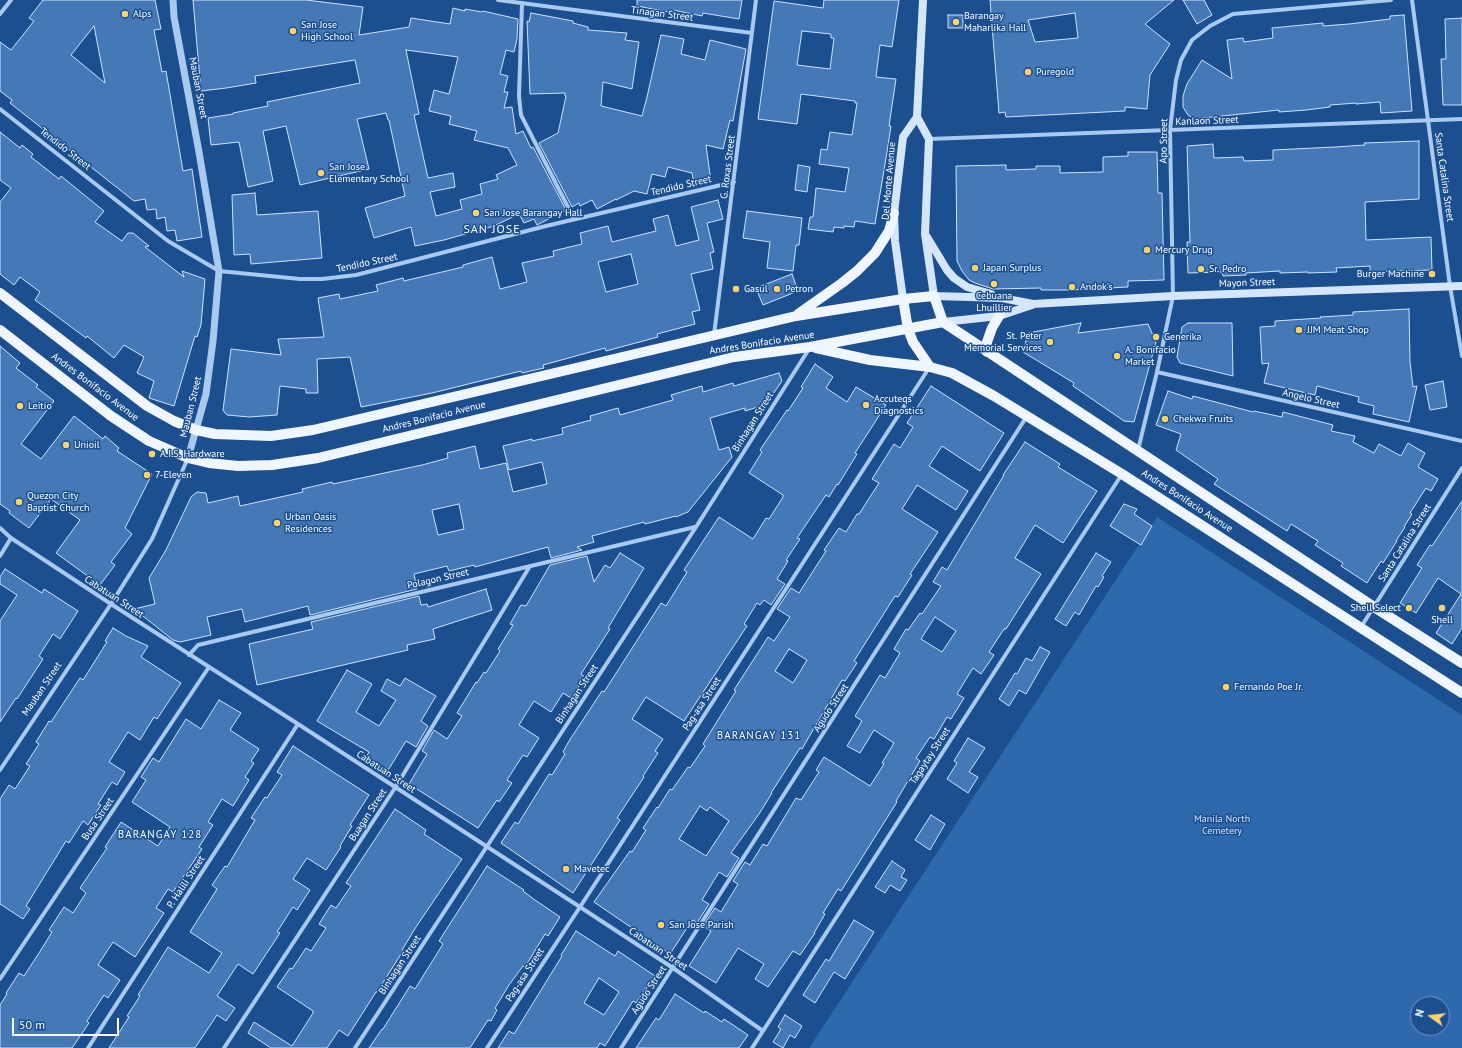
<!DOCTYPE html>
<style>
body{margin:0}
#map{position:relative;width:1462px;height:1048px;overflow:hidden;background:#1b4f8f;font-family:"PT Sans",sans-serif}
canvas{display:block}
.north{position:absolute;left:1410px;top:996px;width:40px;height:40px;box-sizing:border-box;background:#1b4f8f;border:1px solid #7695bc;border-radius:50%;rotate:285deg;font-size:11px;font-weight:700;line-height:16px;text-align:center;color:#fff}
.north::after{content:'';display:block;margin:auto;width:14px;height:18px;background:#ffd166;clip-path:polygon(50% 0,100% 100%,50% 72%,0 100%)}
.scale{position:absolute;left:12px;top:1018px;width:107px;height:18px;box-sizing:border-box;border:2px solid #fff;border-top:0;padding-left:5px;font-size:12px;line-height:14px;white-space:nowrap;color:#fff;-webkit-text-stroke:3px #1b4f8f;paint-order:stroke}
</style>
<div id="map">
<canvas width="1462" height="1048"></canvas>
<div class="north">N</div>
<div class="scale">50 m</div>
</div>
<script>
const context = document.querySelector('canvas').getContext('2d');
context.lineJoin = 'round';
function fill(path, color) { context.fillStyle = color; context.fill(path, 'evenodd'); }
const toPath = rows => new Path2D(rows.map(r => 'M' + r).join(''));
function trace(path, color, width, dash) { context.strokeStyle = color; context.lineWidth = width; context.lineCap = dash ? 'butt' : 'round'; context.setLineDash(dash || []); context.stroke(path); }
function write(font, color, halo, rows, align = 'center') {
  context.font = font + ' "PT Sans",sans-serif'; context.lineWidth = 3; context.setLineDash([]); context.textBaseline = 'middle'; context.strokeStyle = halo; context.fillStyle = color; for (const [text, x, y, turn = 0] of rows) {
    context.save(); context.translate(x, y); context.rotate((+turn || 0) * Math.PI / 180); context.textAlign = isNaN(turn) ? turn : align; if (halo) context.strokeText(text, 0, 0); context.fillText(text, 0, 0); context.restore();
  }
}
fill(toPath([
 [1157,517,1462,715,1462,1048,809,1048],
 [1418,1004,1442,1004,1442,1028,1418,1028]
]), '#2e69ad');
const building = toPath([
 [43,0,155,0,161,29,154,30,162,72,166,71,183,171,192,169,202,237,177,241,175,230,167,231,165,217,157,219,156,209,147,210,145,199,134,201,10,103,12,100,0,91,0,42,11,50,34,21,29,18,43,0],
 [94,26,105,83,71,55,94,26],
 [193,0,306,0,363,7,359,35,409,27,411,18,450,24,453,8,465,11,465,9,482,12,483,11,518,19,517,39,514,52,506,50,500,74,508,76,504,92,508,92,504,108,512,107,516,134,523,131,531,148,533,147,566,210,537,225,534,219,524,223,519,214,494,226,444,240,415,246,411,227,374,238,365,208,405,196,389,120,388,120,386,113,357,119,369,169,300,185,286,126,263,131,273,181,248,187,239,142,211,145,208,118,233,114,233,113,268,106,267,102,360,83,355,60,255,76,256,83,226,88,201,91,193,0],
 [406,50,458,57,449,94,434,90,429,111,451,116,449,124,477,131,474,140,508,148,517,165,496,175,498,179,480,184,482,194,460,200,462,209,436,216,430,192,455,187,453,173,428,178,414,115,419,114,406,50],
 [637,0,742,0,739,19,703,13,702,16,673,10,673,13,637,6,637,0],
 [824,0,899,0,892,47,880,45,876,77,896,79,889,126,891,126,887,152,875,224,855,221,854,227,844,226,844,228,834,227,833,232,808,229,810,217,813,217,816,188,845,192,849,168,819,164,821,149,827,150,830,132,852,135,857,103,855,103,855,101,801,94,797,124,758,119,774,1,823,8,824,0],
 [802,31,831,34,831,38,834,38,830,69,797,65,802,31],
 [990,0,1174,0,1145,24,1170,44,1150,75,1147,109,1125,107,1125,111,1006,117,1005,112,999,113,990,0],
 [1075,13,1078,38,1035,42,1028,20,1075,13],
 [1183,0,1204,0,1212,15,1197,24,1183,0],
 [531,13,573,21,573,23,588,27,588,30,627,33,625,40,639,42,632,89,603,82,601,106,642,116,647,97,661,35,684,39,681,54,705,60,710,40,746,49,733,121,730,120,723,149,706,145,711,182,694,184,692,173,668,167,665,177,652,174,647,194,634,191,616,200,616,199,597,209,592,200,580,206,579,203,572,207,539,143,558,133,566,96,565,96,565,93,530,94,527,21,529,22,531,13],
 [948,15,963,15,963,28,948,28,948,15],
 [1404,15,1412,111,1381,113,1380,102,1356,104,1356,103,1330,105,1330,107,1306,110,1279,112,1279,110,1194,119,1188,115,1183,107,1183,96,1187,84,1202,60,1232,79,1227,40,1243,38,1244,42,1273,38,1272,28,1323,23,1323,26,1349,24,1390,19,1390,16,1404,15],
 [1462,18,1462,105,1443,105,1441,59,1446,59,1445,19,1462,18],
 [0,132,20,148,22,145,33,154,31,157,59,179,61,176,104,211,95,222,122,241,128,233,133,233,149,246,145,247,184,277,182,271,205,279,201,325,197,337,195,336,174,406,149,398,154,381,137,373,144,357,124,345,114,358,87,336,86,338,35,300,40,292,20,277,14,285,0,274,0,202,11,188,0,180,0,132],
 [1419,141,1419,199,1365,202,1366,240,1431,237,1432,270,1370,272,1370,266,1336,268,1337,272,1308,273,1308,272,1280,273,1280,271,1246,273,1246,275,1223,276,1222,272,1188,273,1187,242,1190,242,1187,146,1213,144,1214,158,1243,157,1244,161,1273,160,1273,150,1335,147,1365,145,1364,143,1419,141],
 [1128,152,1157,152,1158,193,1162,193,1164,280,1128,281,1128,287,1069,290,1041,290,1041,288,993,289,975,283,969,280,962,271,957,261,956,166,1006,165,1006,170,1036,169,1036,166,1060,166,1060,173,1103,172,1103,157,1128,156,1128,152],
 [798,165,810,167,807,192,795,190,798,165],
 [255,193,257,215,318,211,322,258,251,264,250,254,234,255,232,195,255,193],
 [718,200,723,219,707,223,714,252,710,253,713,269,691,274,700,310,692,312,695,324,657,334,658,337,606,351,605,348,543,365,544,368,522,373,521,371,432,393,361,407,350,357,317,359,318,393,306,393,306,389,280,386,277,415,249,417,227,415,225,413,223,410,231,349,281,355,278,339,324,337,318,298,339,294,340,299,378,291,376,285,403,278,404,281,463,267,463,265,492,257,500,289,527,282,522,263,554,256,553,251,582,244,580,233,608,226,612,242,656,231,653,219,668,215,676,246,699,240,691,207,718,200],
 [631,254,638,284,606,292,598,262,631,254],
 [747,211,802,218,799,245,796,245,793,271,767,268,770,242,743,238,747,211],
 [792,274,798,291,763,305,756,288,792,274],
 [1409,309,1410,362,1413,387,1417,386,1409,422,1373,414,1374,406,1358,402,1359,397,1317,386,1315,395,1264,383,1269,363,1262,364,1260,327,1275,326,1275,321,1321,318,1320,317,1353,315,1353,312,1409,309],
 [1081,323,1078,333,1148,324,1156,342,1134,422,1124,421,1073,386,1074,383,1023,352,1028,333,1081,323],
 [1188,323,1232,323,1233,376,1180,363,1177,357,1182,327,1188,323],
 [0,346,20,363,16,368,38,385,36,387,54,401,21,444,41,459,74,416,103,439,105,436,119,448,117,451,152,474,125,528,132,534,111,562,115,565,100,585,56,553,80,520,51,499,29,528,9,513,10,511,0,504,0,346],
 [815,364,833,377,826,388,847,402,856,387,886,405,855,453,857,454,838,485,837,484,829,497,826,495,797,538,800,539,786,560,788,561,777,579,785,584,771,605,764,600,760,605,757,603,744,624,747,626,684,721,646,697,632,719,663,739,655,751,658,753,643,776,644,777,617,818,620,820,573,893,501,843,515,822,518,824,549,774,552,775,565,754,563,752,569,741,602,691,604,692,661,603,666,606,687,572,684,570,719,517,753,539,766,518,769,519,783,497,783,495,749,473,762,452,760,450,787,410,788,411,803,388,801,387,815,364],
 [779,373,782,381,771,397,761,406,745,411,745,408,710,418,719,450,729,447,732,457,688,512,676,517,676,516,645,524,644,522,592,536,594,542,577,547,582,550,551,558,548,547,475,567,474,565,449,571,447,566,414,574,417,589,310,615,308,606,245,622,242,609,207,617,211,635,180,642,173,640,134,609,155,604,149,578,166,550,191,497,197,492,206,493,208,503,238,496,240,506,303,492,302,489,332,482,333,484,422,465,448,458,447,453,475,446,480,469,506,463,513,492,547,484,542,462,509,470,503,446,532,439,532,441,563,434,562,428,591,420,590,416,618,408,620,415,673,400,671,395,702,386,703,392,733,383,734,386,779,373],
 [459,504,464,529,438,535,432,510,459,504],
 [1443,381,1447,407,1430,410,1425,385,1443,381],
 [931,386,1004,433,980,471,942,446,929,466,968,491,956,510,917,485,916,487,902,509,938,532,910,574,912,575,898,597,895,596,854,661,857,663,845,681,842,680,802,749,800,748,771,793,772,793,759,814,731,853,739,858,727,877,719,872,702,900,709,904,697,923,693,920,691,922,670,954,594,902,630,851,632,852,646,830,643,828,657,807,658,808,670,789,672,790,688,767,690,768,705,746,703,744,736,691,734,690,768,637,774,641,790,617,777,609,791,588,799,593,826,551,824,550,839,528,846,532,857,514,859,514,879,483,872,479,894,444,900,448,913,427,907,423,931,386],
 [789,649,807,660,793,683,775,671,789,649],
 [700,806,707,811,710,807,729,821,706,856,679,839,700,806],
 [1168,391,1192,399,1193,396,1253,412,1254,411,1282,417,1283,412,1333,425,1331,431,1355,436,1353,442,1374,453,1379,444,1401,456,1408,443,1425,453,1418,467,1438,479,1431,491,1426,488,1410,513,1412,514,1404,527,1405,527,1396,541,1397,541,1383,563,1381,561,1367,583,1341,566,1343,563,1315,545,1318,541,1291,524,1287,531,1214,484,1218,479,1176,450,1181,434,1156,425,1168,391],
 [1025,442,1060,464,1058,467,1097,491,1063,543,1035,525,1015,558,1041,574,1006,629,1004,629,989,652,994,655,981,674,973,668,957,694,964,698,951,719,947,717,934,739,930,737,916,758,920,761,896,801,897,802,841,891,838,889,823,913,825,914,814,933,815,933,800,955,793,951,768,987,755,979,764,964,738,948,716,983,689,966,711,931,703,926,715,908,721,912,738,884,733,881,745,862,750,865,763,844,767,846,796,798,801,800,819,772,816,770,824,757,870,786,884,764,882,763,894,743,874,730,860,753,847,746,862,721,855,716,880,675,885,678,900,653,894,649,906,629,908,630,920,613,922,614,941,586,933,582,942,567,947,570,1004,475,1003,475,1025,442],
 [935,617,956,631,942,652,921,639,935,617],
 [1462,501,1462,628,1452,644,1436,633,1461,594,1438,578,1416,613,1400,603,1422,568,1417,565,1430,545,1432,546,1462,501],
 [1124,504,1137,509,1134,514,1152,526,1141,545,1110,526,1124,504],
 [620,553,644,568,608,628,610,629,581,674,585,677,571,698,563,693,551,712,534,701,519,725,539,738,527,757,523,755,507,780,512,783,499,802,497,800,478,828,409,784,427,754,422,751,434,730,447,739,462,716,457,713,476,682,477,683,484,672,486,673,500,651,498,649,513,625,510,624,521,605,526,606,550,565,587,556,594,582,605,565,610,568,620,553],
 [1096,553,1111,562,1102,576,1104,577,1098,587,1096,586,1079,615,1075,612,1066,626,1055,619,1096,553],
 [5,569,42,593,44,589,78,611,60,639,53,634,39,656,43,659,17,699,16,698,0,722,0,621,17,595,0,584,0,577,5,569],
 [486,589,492,610,433,629,435,639,407,645,408,650,257,685,249,644,313,629,311,622,419,596,421,605,427,604,428,607,486,589],
 [113,628,126,636,148,646,141,657,181,683,157,719,154,717,140,740,128,732,109,762,125,772,117,785,112,782,98,804,101,805,88,825,83,821,69,843,66,841,26,906,30,909,23,919,0,904,0,799,9,785,15,789,30,766,26,764,39,744,36,742,49,721,51,722,80,678,83,680,107,642,105,641,113,628],
 [1040,647,1050,652,1026,694,1019,690,1009,706,999,699,1015,673,1017,674,1026,658,1032,661,1040,647],
 [347,670,372,684,356,712,379,726,396,700,381,691,387,679,400,686,405,678,436,696,421,721,428,726,416,747,406,741,387,772,365,759,369,752,317,721,347,670],
 [219,700,241,713,230,730,259,749,251,761,254,763,245,777,249,780,233,806,222,799,208,822,213,825,199,847,202,849,173,892,168,889,156,908,164,913,135,957,113,942,98,965,120,980,108,998,104,995,87,1021,89,1023,72,1048,0,1048,0,1005,7,994,6,993,19,973,24,976,39,953,52,932,49,930,64,907,73,913,86,893,80,888,107,848,105,847,121,822,158,846,170,827,132,802,146,780,141,777,153,758,159,762,186,719,201,729,219,700],
 [968,738,985,748,969,772,978,777,968,793,947,779,957,763,954,761,968,738],
 [293,746,369,795,350,825,352,826,340,846,341,847,326,870,307,858,293,879,310,890,297,910,293,907,277,932,280,933,253,974,238,964,217,996,235,1008,226,1021,217,1015,195,1048,109,1048,129,1017,127,1016,140,996,138,995,168,947,209,973,222,953,190,932,217,889,212,885,225,866,227,867,255,820,251,818,265,797,267,798,282,775,277,772,293,746],
 [395,809,426,830,424,834,462,859,416,927,402,950,403,951,377,992,376,992,348,1036,339,1030,327,1048,271,1048,248,1033,254,1022,292,1046,313,1013,313,1011,277,987,290,968,292,969,306,948,311,951,326,928,319,924,331,905,336,908,351,886,346,883,395,809],
 [931,815,945,824,930,850,915,840,931,815],
 [892,861,905,870,901,877,907,880,900,891,890,885,885,893,875,887,892,861],
 [487,866,524,890,523,891,535,900,560,917,548,936,545,934,525,967,523,966,509,985,495,1008,497,1010,491,1021,488,1020,470,1048,369,1048,382,1029,383,1029,410,986,415,989,443,944,439,941,487,866],
 [854,920,874,932,845,979,834,972,815,1003,803,995,826,959,829,961,854,920],
 [576,931,615,956,618,951,655,976,636,1003,633,1001,605,1046,600,1043,597,1048,498,1048,509,1031,514,1034,562,956,561,955,576,931],
 [599,978,619,992,604,1015,584,1003,599,978],
 [675,994,704,1013,705,1011,722,1022,724,1019,748,1035,739,1048,636,1048,656,1018,659,1020,675,994],
 [785,1015,802,1026,795,1038,790,1035,783,1048,773,1042,781,1029,778,1027,785,1015]
]);
fill(building, '#4478b7');
trace(building, '#cfe3fa', 1);
trace(toPath([
 [498,0,752,33],
 [1412,0,1450,286,1462,356],
 [522,3,519,96,521,115,574,219],
 [0,14,11,0],
 [0,109,168,241,219,271,300,279,322,279,356,275,546,226,734,182],
 [929,139,1462,119],
 [714,335,756,0],
 [1157,372,1462,441],
 [1138,450,1157,372,1173,296,1170,130,1176,80,1181,60,1192,40,1210,26,1233,14,1391,0],
 [0,528,11,538,111,604,298,724,580,907,673,968,763,1031],
 [0,556,11,538],
 [1361,627,1462,468],
 [189,655,198,645,695,527],
 [0,770,111,604,152,539,188,458],
 [0,979,209,667],
 [88,1048,298,724],
 [224,1048,395,788,530,566],
 [355,1048,696,527,809,349],
 [487,1048,580,907,929,368],
 [621,1048,1027,416],
 [752,1048,1122,474]
]), '#a9c9ee', 4);
trace(toPath([
 [173,0,174,17,199,152,219,271,213,341,206,394,188,458]
]), '#a9c9ee', 7);
trace(toPath([
 [917,117,929,139,925,234,934,296,1002,298,1033,304,1173,296,1462,286],
 [927,237,947,270,954,278,967,287,991,294],
 [903,299,895,241,894,213,903,137,917,117,923,0],
 [943,322,999,316,1032,305]
]), '#d6e6fa', 8);
trace(toPath([
 [0,293,147,406,174,421,196,430,215,434,271,436,313,430,796,316,903,299,934,296,943,322,1374,607,1462,663],
 [903,299,908,329,913,342,930,367],
 [798,314,842,283,857,271,875,253,889,231,894,213],
 [0,330,111,416,149,441,188,458,209,463,238,466,272,465,318,458,734,357,810,347,943,322],
 [816,348,870,360,930,367,952,373,994,396,1122,474,1462,693],
 [987,352,987,342,992,328,999,316]
]), '#f0f6ff', 10);
for (const [x, y, r, color] of [
 [125,14,4,"#ffd166"],
 [956,22,4,"#ffd166"],
 [293,31,4,"#ffd166"],
 [1028,72,4,"#ffd166"],
 [321,173,4,"#ffd166"],
 [476,213,4,"#ffd166"],
 [1147,250,4,"#ffd166"],
 [975,268,4,"#ffd166"],
 [1201,269,4,"#ffd166"],
 [1432,274,4,"#ffd166"],
 [994,284,4,"#ffd166"],
 [1072,287,4,"#ffd166"],
 [736,289,4,"#ffd166"],
 [777,289,4,"#ffd166"],
 [1299,330,4,"#ffd166"],
 [1156,337,4,"#ffd166"],
 [1050,342,4,"#ffd166"],
 [1117,356,4,"#ffd166"],
 [866,405,4,"#ffd166"],
 [20,406,4,"#ffd166"],
 [1165,419,4,"#ffd166"],
 [66,445,4,"#ffd166"],
 [152,454,4,"#ffd166"],
 [147,475,4,"#ffd166"],
 [19,502,4,"#ffd166"],
 [277,523,4,"#ffd166"],
 [1409,608,4,"#ffd166"],
 [1442,608,4,"#ffd166"],
 [1226,687,4,"#ffd166"],
 [566,869,4,"#ffd166"],
 [661,925,4,"#ffd166"]
]) { const dot = new Path2D(); dot.arc(x, y, r, 0, 2 * Math.PI); context.fillStyle = color; context.fill(dot); trace(dot, '#1b4f8f', 1.5); }
write('10px', '#fff', '#1b4f8f', [
 ["Alps",133,14],
 ["Barangay",964,16],
 ["Maharlika Hall",964,28],
 ["San Jose",301,25],
 ["High School",301,37],
 ["Puregold",1036,72],
 ["San Jose",329,167],
 ["Elementary School",329,179],
 ["San Jose Barangay Hall",484,213],
 ["Mercury Drug",1155,250],
 ["Japan Surplus",983,268],
 ["Sr. Pedro",1209,269],
 ["Burger Machine",1424,274,"right"],
 ["Andok's",1080,287],
 ["Gasul",744,289],
 ["Petron",785,289],
 ["Cebuana",994,296,"center"],
 ["Lhuillier",994,308,"center"],
 ["JJM Meat Shop",1307,330],
 ["St. Peter",1042,336,"right"],
 ["Memorial Services",1042,348,"right"],
 ["Generika",1164,337],
 ["A. Bonifacio",1125,350],
 ["Market",1125,362],
 ["Accuteqs",874,399],
 ["Diagnostics",874,411],
 ["Leitio",28,406],
 ["Chekwa Fruits",1173,419],
 ["Unioil",74,445],
 ["A.I.S. Hardware",160,454],
 ["7-Eleven",155,475],
 ["Quezon City",27,496],
 ["Baptist Church",27,508],
 ["Urban Oasis",285,517],
 ["Residences",285,529],
 ["Shell Select",1401,608,"right"],
 ["Shell",1442,620,"center"],
 ["Fernando Poe Jr.",1234,687],
 ["Mavetec",574,869],
 ["San Jose Parish",669,925]
], 'left');
write('10px', '#fff', '#1b4f8f', [
 ["Tinagan Street",662,14,7],
 ["Mauban Street",198,88,79],
 ["Kanlaon Street",1207,121,-2],
 ["Apo Street",1164,141,-89],
 ["Tendido Street",65,149,38],
 ["G. Roxas Street",728,167,-83],
 ["Santa Catalina Street",1444,177,82],
 ["Del Monte Avenue",889,181,-85],
 ["Tendido Street",681,186,-13],
 ["Tendido Street",367,263,-12],
 ["Mayon Street",1247,283,-2],
 ["Andres Bonifacio Avenue",762,343,-9],
 ["Andres Bonifacio Avenue",95,387,37],
 ["Angelo Street",1311,399,13],
 ["Mauban Street",191,407,-76],
 ["Andres Bonifacio Avenue",434,417,-14],
 ["Binhagan Street",753,422,-58],
 ["Andres Bonifacio Avenue",1187,501,33],
 ["Santa Catalina Street",1405,543,-58],
 ["Polagon Street",438,579,-13],
 ["Cabatuan Street",114,597,33],
 ["Mauban Street",42,689,-56],
 ["Binhagan Street",577,694,-57],
 ["Pag-asa Street",702,704,-57],
 ["Agudo Street",831,708,-57],
 ["Tagaytay Street",930,756,-57],
 ["Cabatuan Street",386,772,33],
 ["Buagan Street",368,815,-57],
 ["Busa Street",98,819,-56],
 ["P. Halili Street",186,882,-57],
 ["Cabatuan Street",658,949,34],
 ["Binhagan Street",400,965,-57],
 ["Pag-asa Street",525,975,-57],
 ["Agudo Street",649,990,-57]
]);
write('10px', '#cfe3fa', '#1b4f8f', [
 ["Manila North",1222,819],
 ["Cemetery",1222,831]
]);
context.letterSpacing = '1px';
write('11px', '#fff', '#1b4f8f', [
 ["BARANGAY 131",759,736],
 ["BARANGAY 128",160,835]
]);
context.letterSpacing = '0px';
context.letterSpacing = '1px';
write('12px', '#fff', '#1b4f8f', [
 ["SAN JOSE",492,230]
]);
context.letterSpacing = '0px';
</script>
